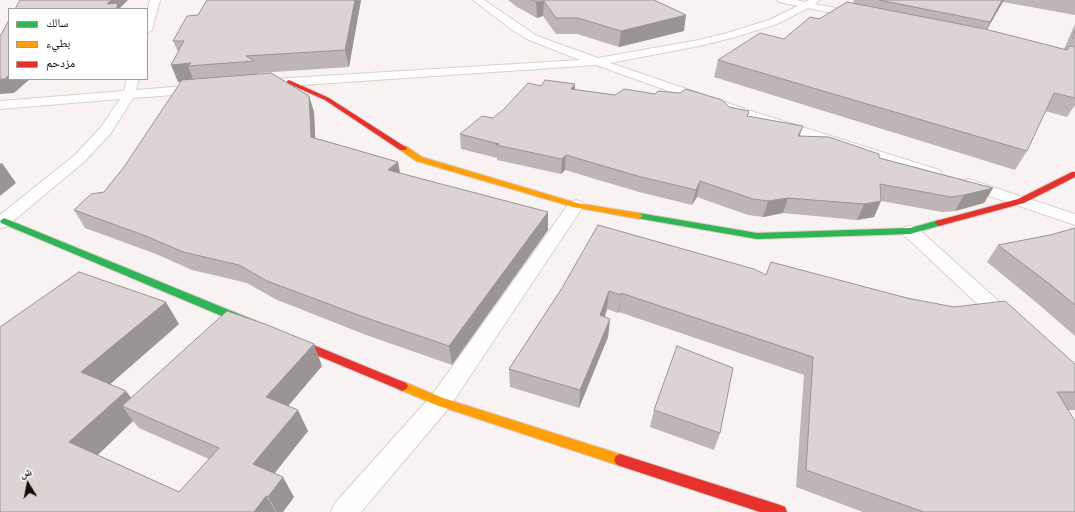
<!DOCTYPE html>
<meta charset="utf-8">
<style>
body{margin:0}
#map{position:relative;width:1075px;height:512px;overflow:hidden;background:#f8f3f2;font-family:"DM Sans","Noto Naskh Arabic",sans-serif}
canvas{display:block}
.legend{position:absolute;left:8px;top:8px;width:140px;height:72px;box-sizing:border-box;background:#fff;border:1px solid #a29d9c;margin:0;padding:5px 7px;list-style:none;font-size:12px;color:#160908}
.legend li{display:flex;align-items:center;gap:8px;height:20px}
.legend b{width:20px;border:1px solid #a29d9c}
.north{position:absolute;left:8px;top:464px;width:40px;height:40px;-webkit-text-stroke:3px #fff;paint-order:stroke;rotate:350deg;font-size:11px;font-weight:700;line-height:16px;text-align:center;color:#160908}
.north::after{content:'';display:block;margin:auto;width:14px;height:18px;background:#160908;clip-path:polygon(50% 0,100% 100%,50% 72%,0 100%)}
</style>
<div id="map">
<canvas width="1075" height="512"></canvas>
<ul class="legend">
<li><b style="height:5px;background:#30b455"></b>سالك</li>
<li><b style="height:5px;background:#ff9f0a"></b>بطيء</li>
<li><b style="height:5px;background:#e5322d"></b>مزدحم</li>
</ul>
<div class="north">ش</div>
</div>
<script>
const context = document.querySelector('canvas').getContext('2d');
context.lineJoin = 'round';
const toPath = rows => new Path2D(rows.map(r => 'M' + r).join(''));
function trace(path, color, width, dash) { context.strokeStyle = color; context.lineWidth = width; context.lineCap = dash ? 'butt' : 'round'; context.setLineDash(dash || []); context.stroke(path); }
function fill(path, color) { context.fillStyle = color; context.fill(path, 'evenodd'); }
const street = toPath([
 [150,0,160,0,152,30,147,33,147,12,150,0],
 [473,0,484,0,537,36,598,58,699,40,727,33,769,20,798,6,779,2,777,0,796,0,805,2,809,0,820,0,815,4,859,13,861,15,856,18,808,8,777,24,735,37,699,46,610,63,748,110,939,170,942,173,939,176,934,178,929,176,738,116,596,65,273,87,269,86,267,83,269,80,273,79,580,60,529,40,511,29,473,0],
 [127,79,139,79,136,90,199,85,203,86,205,89,203,92,199,93,133,98,111,133,85,161,6,227,0,228,0,215,75,155,101,127,120,99,0,109,0,101,124,91,127,79],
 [968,179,1075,214,1075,225,963,187,960,184,963,181,968,179],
 [576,200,582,202,584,205,448,409,361,512,331,512,335,503,432,395,570,202,576,200],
 [910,226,916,227,1014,315,1017,320,1014,325,1007,327,1000,325,904,235,901,231,904,227,910,226]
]);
const fast = toPath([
 [639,213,757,233,910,228,939,220,943,223,942,225,910,234,757,239,636,218,635,216,636,214,639,213],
 [4,218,256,321,257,324,256,327,248,327,1,223,0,221,4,218]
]);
const slow = toPath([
 [400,146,406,146,422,157,577,203,639,213,643,216,639,219,573,207,416,161,400,150,400,146],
 [402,381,443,398,620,454,624,456,626,460,624,464,620,466,436,405,398,389,396,386,398,383,402,381]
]);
const jam = toPath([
 [289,80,329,98,407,148,406,150,400,150,325,100,287,83,287,81,289,80],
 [1072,172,1075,172,1075,177,1024,203,939,226,935,223,936,221,1018,199,1072,172],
 [289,335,406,383,408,386,406,389,402,391,398,389,285,342,284,339,285,336,289,335],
 [620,454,780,505,785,507,787,512,760,512,620,466,616,464,614,460,616,456,620,454]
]);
trace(street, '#dacfcd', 2);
trace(fast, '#dacfcd', 2);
trace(slow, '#dacfcd', 2);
trace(jam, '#dacfcd', 2);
fill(street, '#fefdfd');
fill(fast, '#30b455');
fill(slow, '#ff9f0a');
fill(jam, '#e5322d');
fill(toPath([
 [361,0,349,67,258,73,259,74,309,96,314,112,315,138,398,162,400,174,548,230,452,365,366,335,275,299,247,283,192,270,156,254,85,228,74,210,104,192,124,167,181,82,178,82,178,52,173,41],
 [508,0,654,0,684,31,619,47,577,34,556,34,543,16,537,18,517,7],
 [854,0,1075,0,1075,15,1003,2,987,30,1064,49,1075,24,1075,105,1067,117,1045,111,1027,151,1015,170,714,77,718,60,784,39,819,19,853,3],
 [575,84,575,90,615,95,729,107,749,111,748,116,803,126,799,136,993,188,984,203,955,211,942,212,881,201,874,217,857,220,783,213,763,217,748,215,697,197,692,205,639,192,565,170,561,174,497,160,497,158,461,149,460,134,493,118,541,86],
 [1075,228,1075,336,1037,303,987,262,998,245,1050,235],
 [766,275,1075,364,1075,410,1068,410,1075,512,863,512,796,487,804,375,619,312,618,313,607,309,605,317,610,319,608,337,579,408,510,387,509,369,562,288],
 [179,324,110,384,131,398,322,366,288,406,308,431,275,473,294,497,283,512,0,512,0,327],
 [133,421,139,428,209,459,179,492,98,455],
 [654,410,720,433,714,450,650,427]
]), '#bdb5b6');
fill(toPath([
 [111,0,128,0,120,8,121,9,109,9,107,4],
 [355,0,361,0,349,67,345,50],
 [1002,0,1004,0,982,37,990,22],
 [544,1,543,16,537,18,536,2],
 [686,15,684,31,619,47,621,31],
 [191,63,188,66,194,81,178,82,171,65],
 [9,75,9,79,30,79,14,93,0,94,0,79],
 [575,84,575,98,571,89],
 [309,96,314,112,316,154,311,137],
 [803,126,798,140,798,136],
 [566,155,565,170,561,174,562,159],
 [398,162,401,179,388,170],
 [2,163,16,183,0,196,0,164],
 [700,181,697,197,692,205,696,190],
 [993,188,984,203,955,211,964,195],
 [788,198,783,213,763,217,768,201],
 [881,201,874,217,857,220,864,204],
 [548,212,548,230,452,365,449,346],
 [609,291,607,309,599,333,600,315],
 [621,293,619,312,618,313,621,295],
 [166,302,179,324,99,394,81,372],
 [610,319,608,337,579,408,580,390],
 [314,344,322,366,277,419,266,397],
 [126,391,142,412,122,406,133,421,89,463,69,442],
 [298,410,308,431,265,485,253,464],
 [283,477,294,497,283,512,277,512,268,497],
 [266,496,276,512,254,512]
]), '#9a9494');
const building = toPath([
 [20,0,111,0,107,4,118,3,116,9,15,9,20,0],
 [207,0,355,0,345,50,246,56,255,61,188,66,191,63,171,65,184,41,173,41,187,16,198,15,207,0],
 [532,0,654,0,686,15,621,31,578,18,556,18,544,1,536,2,532,0],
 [879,0,1002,0,990,22,879,0],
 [847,2,985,29,1067,50,1069,46,1075,47,1075,98,1054,93,1027,151,718,60,760,33,784,39,810,17,819,19,847,2],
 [9,20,9,75,5,79,0,79,0,35,1,35,9,20],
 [1075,31,1075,38,1072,38,1075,31],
 [271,73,309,96,311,137,398,162,388,170,548,212,449,346,361,316,267,281,239,265,183,252,146,236,74,210,91,194,104,192,124,167,182,80,271,73],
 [545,80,575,84,571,89,615,95,624,89,655,94,658,91,680,93,686,89,722,100,729,107,749,111,747,116,803,126,798,136,829,137,879,154,879,158,993,188,964,195,951,197,880,184,881,201,864,204,788,198,768,201,753,199,700,181,696,190,641,177,566,155,562,159,496,145,499,144,460,134,482,116,493,118,504,109,528,83,541,86,545,80],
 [598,225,754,269,766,275,771,262,907,298,954,307,1005,301,1075,364,1075,392,1057,392,1075,421,1075,512,924,512,806,470,813,357,621,293,621,295,609,291,600,315,610,319,580,390,509,369,562,288,598,225],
 [1075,228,1075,305,1051,285,998,245,1050,235,1075,228],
 [79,272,166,302,81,372,126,391,69,442,179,492,219,448,122,406,227,311,265,324,314,344,266,397,298,410,253,464,283,477,268,497,266,496,254,512,0,512,0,327,79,272],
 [677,346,733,368,720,433,654,410,677,346]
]);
fill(building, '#dcd3d4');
trace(building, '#9a9494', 1);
</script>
